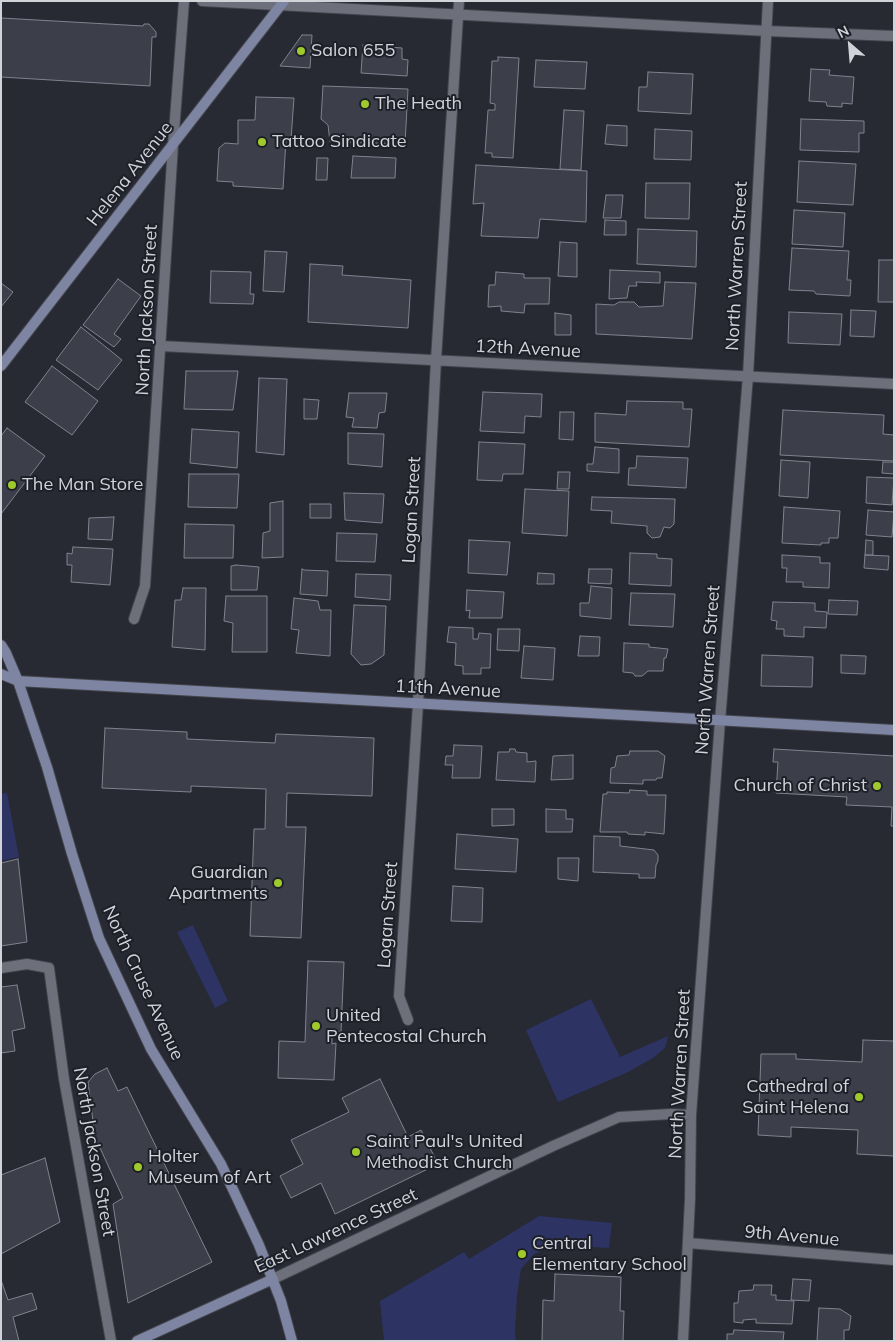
<!DOCTYPE html>
<style>
body{margin:0}
#map{position:relative;width:895px;height:1342px;overflow:hidden;background:#272933;font-family:Mulish,sans-serif}
canvas{display:block}
.frame{position:absolute;inset:0;border:2px solid #d1d3d9;pointer-events:none}
.north{position:absolute;left:825px;top:20px;width:50px;height:50px;-webkit-text-stroke:4px #1e2029;paint-order:stroke;rotate:333deg;font-size:14px;font-weight:700;line-height:20px;text-align:center;color:#d1d3d9}
.north::after{content:'';display:block;margin:auto;width:18px;height:22px;background:#d1d3d9;clip-path:polygon(50% 0,100% 100%,50% 72%,0 100%)}
</style>
<div id="map">
<canvas width="895" height="1342"></canvas>
<div class="frame"></div>
<div class="north">N</div>
</div>
<script>
const context = document.querySelector('canvas').getContext('2d');
context.lineJoin = 'round';
function fill(path, color) { context.fillStyle = color; context.fill(path, 'evenodd'); }
const toPath = rows => new Path2D(rows.map(r => 'M' + r).join(''));
function trace(path, color, width, dash) { context.strokeStyle = color; context.lineWidth = width; context.lineCap = dash ? 'butt' : 'round'; context.setLineDash(dash || []); context.stroke(path); }
function write(font, color, halo, rows, align = 'center') {
  context.font = font + ' Mulish,sans-serif'; context.lineWidth = 4; context.setLineDash([]); context.textBaseline = 'middle'; context.strokeStyle = halo; context.fillStyle = color; for (const [text, x, y, turn = 0] of rows) {
    context.save(); context.translate(x, y); context.rotate((+turn || 0) * Math.PI / 180); context.textAlign = isNaN(turn) ? turn : align; if (halo) context.strokeText(text, 0, 0); context.fillText(text, 0, 0); context.restore();
  }
}
fill(toPath([
 [7,793,19,857,1,861,1,794],
 [193,925,228,1001,215,1008,177,932],
 [591,999,620,1057,668,1036,665,1048,653,1058,626,1073,558,1102,526,1030],
 [539,1216,612,1223,609,1248,555,1245,534,1254,521,1269,517,1296,515,1331,516,1341,384,1341,380,1301,464,1252,469,1259]
]), '#2d3464');
const building = toPath([
 [1,18,143,26,144,24,149,24,156,32,156,37,152,37,150,86,1,77,1,18],
 [302,35,312,35,310,68,280,66,302,35],
 [363,45,402,48,402,59,408,60,407,76,361,73,363,45],
 [498,57,519,58,513,158,492,157,492,153,485,153,488,110,495,110,495,104,490,103,492,61,498,61,498,57],
 [536,60,587,62,585,89,534,87,536,60],
 [811,69,830,70,829,75,854,77,852,104,842,103,842,107,827,106,826,102,809,101,811,69],
 [648,72,693,74,691,114,638,111,639,87,647,87,648,72],
 [323,86,408,89,405,144,330,142,328,125,321,119,323,86],
 [256,97,294,98,291,139,286,140,283,189,233,186,233,182,217,181,219,148,225,143,238,144,238,120,255,120,256,97],
 [564,110,584,111,581,170,560,169,564,110],
 [801,119,864,121,864,133,859,133,859,152,800,150,801,119],
 [607,125,627,126,627,146,605,144,607,125],
 [655,129,692,131,691,160,654,159,655,129],
 [353,156,396,158,395,178,351,178,353,156],
 [317,158,328,158,327,180,316,180,317,158],
 [799,161,856,164,853,205,797,202,799,161],
 [476,165,587,171,586,222,540,219,538,238,481,236,484,203,473,204,476,165],
 [646,183,690,183,689,219,645,218,646,183],
 [606,195,623,195,621,218,603,218,606,195],
 [794,210,845,213,843,247,792,244,794,210],
 [605,220,626,221,626,235,604,235,605,220],
 [638,229,697,231,696,267,637,264,638,229],
 [560,242,577,243,577,277,558,276,560,242],
 [792,248,849,251,847,280,851,280,850,296,816,294,814,291,789,290,792,248],
 [265,251,287,252,284,292,263,291,265,251],
 [879,260,894,260,894,302,878,302,879,260],
 [310,264,343,266,342,275,411,280,408,328,308,322,310,264],
 [610,270,660,272,660,283,636,282,637,286,629,286,627,298,609,299,610,270],
 [211,271,251,272,250,294,254,294,253,304,210,303,211,271],
 [496,272,524,274,524,278,550,278,549,304,525,304,524,313,501,311,501,306,488,307,489,285,495,285,496,272],
 [118,279,141,296,114,334,121,339,114,347,83,325,118,279],
 [665,282,696,283,692,339,596,334,596,304,614,305,619,302,634,302,639,307,663,306,665,282],
 [1,283,13,292,1,307,1,283],
 [851,310,876,311,874,337,850,336,851,310],
 [789,312,842,314,840,345,788,343,789,312],
 [555,313,571,315,571,335,555,335,555,313],
 [81,327,122,360,98,390,56,360,81,327],
 [52,366,98,401,72,435,25,402,52,366],
 [186,371,238,371,233,410,184,409,186,371],
 [259,378,287,379,284,455,256,452,259,378],
 [483,392,542,394,541,417,525,416,524,433,480,431,483,392],
 [349,393,387,393,385,412,379,413,377,428,352,427,354,418,346,417,349,393],
 [304,399,319,400,317,419,304,419,304,399],
 [627,401,683,402,683,409,692,409,689,447,595,442,595,413,626,415,627,401],
 [783,410,884,415,883,434,894,435,894,461,780,455,783,410],
 [560,412,574,412,573,440,559,439,560,412],
 [7,428,45,456,1,514,1,436,7,428],
 [192,429,239,432,237,468,190,463,192,429],
 [348,433,384,434,382,467,348,464,348,433],
 [479,442,525,444,523,474,503,474,502,481,477,480,479,442],
 [595,447,619,449,619,473,587,471,587,464,593,464,595,447],
 [637,456,688,458,686,488,628,485,629,468,636,468,637,456],
 [781,460,810,462,808,498,779,496,781,460],
 [883,462,894,462,894,474,882,473,883,462],
 [558,472,570,472,569,489,557,489,558,472],
 [189,474,239,474,237,508,188,507,189,474],
 [867,477,894,478,892,505,866,503,867,477],
 [525,489,569,491,567,536,522,533,525,489],
 [344,493,384,494,382,523,345,520,344,493],
 [592,497,675,499,674,524,670,528,664,527,660,537,652,538,647,533,647,526,611,523,612,511,591,510,592,497],
 [283,501,283,557,262,558,263,533,270,531,270,503,283,501],
 [310,504,331,504,331,518,310,518,310,504],
 [784,507,840,511,838,538,829,538,829,543,821,543,821,545,782,543,784,507],
 [868,510,894,512,892,537,866,535,868,510],
 [114,517,112,540,88,539,89,518,114,517],
 [185,524,234,525,233,558,184,558,185,524],
 [337,533,377,534,375,562,336,561,337,533],
 [469,540,510,542,507,575,468,573,469,540],
 [866,540,873,541,873,555,865,555,866,540],
 [73,547,113,549,110,585,71,582,72,565,67,565,67,553,72,554,73,547],
 [630,553,657,554,657,558,672,559,671,586,629,584,630,553],
 [782,555,820,557,820,563,830,563,829,588,803,587,803,582,786,582,787,568,782,568,782,555],
 [865,555,889,556,888,570,864,568,865,555],
 [236,565,259,567,257,590,231,590,231,566,236,565],
 [302,569,304,570,328,571,327,596,300,594,302,569],
 [589,569,612,569,611,584,588,583,589,569],
 [538,573,554,574,554,584,537,584,538,573],
 [356,574,391,575,390,600,355,597,356,574],
 [591,586,612,588,611,619,580,616,580,603,589,603,591,586],
 [183,588,206,588,205,650,172,647,175,600,181,600,183,588],
 [467,590,504,592,502,618,469,618,470,610,466,611,467,590],
 [631,593,675,594,673,627,629,625,631,593],
 [226,596,267,596,267,652,232,652,233,623,224,621,226,596],
 [294,598,318,601,320,610,331,610,330,656,296,653,299,630,291,629,294,598],
 [829,600,858,601,857,615,828,614,829,600],
 [773,602,815,603,815,611,827,612,826,628,804,627,804,637,784,636,784,629,776,629,777,621,771,620,773,602],
 [354,605,386,606,384,655,371,664,361,665,351,654,354,605],
 [449,627,473,628,473,639,478,639,479,633,491,634,490,668,481,668,481,674,463,674,463,666,455,665,456,643,447,642,449,627],
 [498,629,520,629,519,651,497,650,498,629],
 [580,636,600,637,599,656,578,656,580,636],
 [624,643,649,644,649,647,668,649,666,658,664,658,663,671,648,671,642,676,635,676,633,673,623,672,624,643],
 [524,646,555,648,553,680,521,678,524,646],
 [762,655,813,657,812,687,761,686,762,655],
 [841,655,866,656,865,674,841,673,841,655],
 [105,728,187,732,187,739,275,743,276,734,374,738,372,796,287,793,286,827,306,827,301,938,250,936,254,829,265,829,266,789,191,786,191,792,102,788,105,728],
 [454,745,482,746,480,778,452,778,453,765,445,765,446,756,453,756,454,745],
 [510,749,515,749,516,752,527,753,527,762,536,761,535,782,496,780,498,752,509,752,510,749],
 [774,749,894,756,894,826,891,826,892,807,846,805,847,797,776,793,778,762,773,762,774,749],
 [630,751,658,751,665,756,662,778,657,778,656,780,643,780,643,784,610,783,611,768,615,767,617,756,629,755,630,751],
 [573,755,573,779,551,780,553,756,573,755],
 [630,790,647,791,647,795,666,795,664,834,645,832,645,835,628,834,627,832,600,832,603,794,607,794,607,792,629,793,630,790],
 [492,809,514,809,514,825,492,826,492,809],
 [546,809,566,810,566,819,573,819,572,832,546,832,546,809],
 [457,834,518,839,516,872,455,869,457,834],
 [594,836,620,837,620,846,654,850,658,855,658,861,656,865,655,878,639,878,639,874,593,872,594,836],
 [558,858,579,858,578,881,558,879,558,858],
 [18,859,27,942,1,946,1,863,18,859],
 [453,886,483,888,482,922,451,921,453,886],
 [308,961,344,962,341,1032,332,1032,332,1044,336,1043,334,1080,278,1078,279,1041,305,1042,308,961],
 [17,985,25,1028,12,1031,15,1051,1,1053,1,987,17,985],
 [863,1040,894,1041,894,1156,857,1154,858,1130,791,1127,791,1137,758,1135,761,1054,796,1054,796,1059,862,1062,863,1040],
 [107,1068,118,1091,127,1087,212,1262,128,1303,113,1204,123,1198,95,1137,88,1082,95,1074,107,1068],
 [380,1079,408,1137,421,1130,438,1164,335,1214,321,1183,291,1198,280,1176,303,1164,291,1140,349,1112,342,1098,380,1079],
 [45,1158,60,1222,1,1254,1,1175,45,1158],
 [555,1274,621,1277,620,1311,624,1311,623,1341,542,1341,543,1300,554,1301,555,1274],
 [793,1279,811,1280,809,1301,791,1300,793,1279],
 [1,1280,8,1300,32,1293,37,1309,13,1317,19,1341,1,1341,1,1280],
 [754,1285,772,1285,771,1295,776,1295,776,1300,794,1301,792,1324,756,1323,756,1319,743,1320,743,1323,734,1322,734,1303,738,1303,739,1291,753,1290,754,1285],
 [819,1308,840,1309,851,1316,849,1330,844,1330,844,1341,817,1341,819,1308],
 [734,1330,784,1332,783,1341,727,1341,727,1334,733,1334,734,1330]
]);
fill(building, '#3c3f49');
trace(building, '#80838f', 1);
const street = toPath([
 [202,1,767,31,894,36],
 [161,346,894,384],
 [134,619,145,586,173,145,184,1],
 [1,968,27,964,49,968,64,1079,111,1341],
 [408,1020,399,996,418,704,436,360,459,1],
 [688,1243,894,1260],
 [273,1279,553,1146,619,1117,671,1114,691,1115],
 [683,1341,690,1199,691,1115,720,721,748,376,768,1]
]);
const secondary = toPath([
 [1,366,284,1],
 [1,645,6,653,18,681,47,767,72,854,99,938,151,1049,221,1164,259,1245,281,1301,292,1341],
 [1,674,18,681,894,730],
 [137,1341,273,1279]
]);
trace(street, '#42444c', 12);
trace(secondary, '#42444c', 12);
trace(street, '#6d707b', 10);
trace(secondary, '#7e85a2', 10);
for (const [x, y, r, color] of [
 [301,51,5,"#9fca2c"],
 [365,104,5,"#9fca2c"],
 [262,142,5,"#9fca2c"],
 [12,485,5,"#9fca2c"],
 [877,786,5,"#9fca2c"],
 [278,883,5,"#9fca2c"],
 [316,1026,5,"#9fca2c"],
 [859,1097,5,"#9fca2c"],
 [356,1152,5,"#9fca2c"],
 [138,1167,5,"#9fca2c"],
 [522,1254,5,"#9fca2c"]
]) { const dot = new Path2D(); dot.arc(x, y, r, 0, 2 * Math.PI); context.fillStyle = color; context.fill(dot); trace(dot, '#1e2029', 2); }
write('18px', '#d1d3d9', '#1e2029', [
 ["Salon 655",311,51],
 ["The Heath",375,104],
 ["Tattoo Sindicate",272,142],
 ["The Man Store",22,485],
 ["Church of Christ",867,786,"right"],
 ["Guardian",268,873,"right"],
 ["Apartments",268,894,"right"],
 ["United",326,1016],
 ["Pentecostal Church",326,1037],
 ["Cathedral of",849,1087,"right"],
 ["Saint Helena",849,1108,"right"],
 ["Saint Paul's United",366,1142],
 ["Methodist Church",366,1163],
 ["Holter",148,1157],
 ["Museum of Art",148,1178],
 ["Central",532,1244],
 ["Elementary School",532,1265]
], 'left');
write('18px', '#d1d3d9', '#1e2029', [
 ["Helena Avenue",130,174,-52],
 ["North Warren Street",737,266,-87],
 ["North Jackson Street",147,310,-87],
 ["12th Avenue",528,349,3],
 ["Logan Street",412,510,-87],
 ["North Warren Street",708,670,-86],
 ["11th Avenue",448,689,3],
 ["Logan Street",388,915,-86],
 ["North Cruse Avenue",143,983,65],
 ["North Warren Street",680,1074,-87],
 ["North Jackson Street",94,1152,80],
 ["East Lawrence Street",336,1231,-25],
 ["9th Avenue",792,1236,5]
]);
</script>
